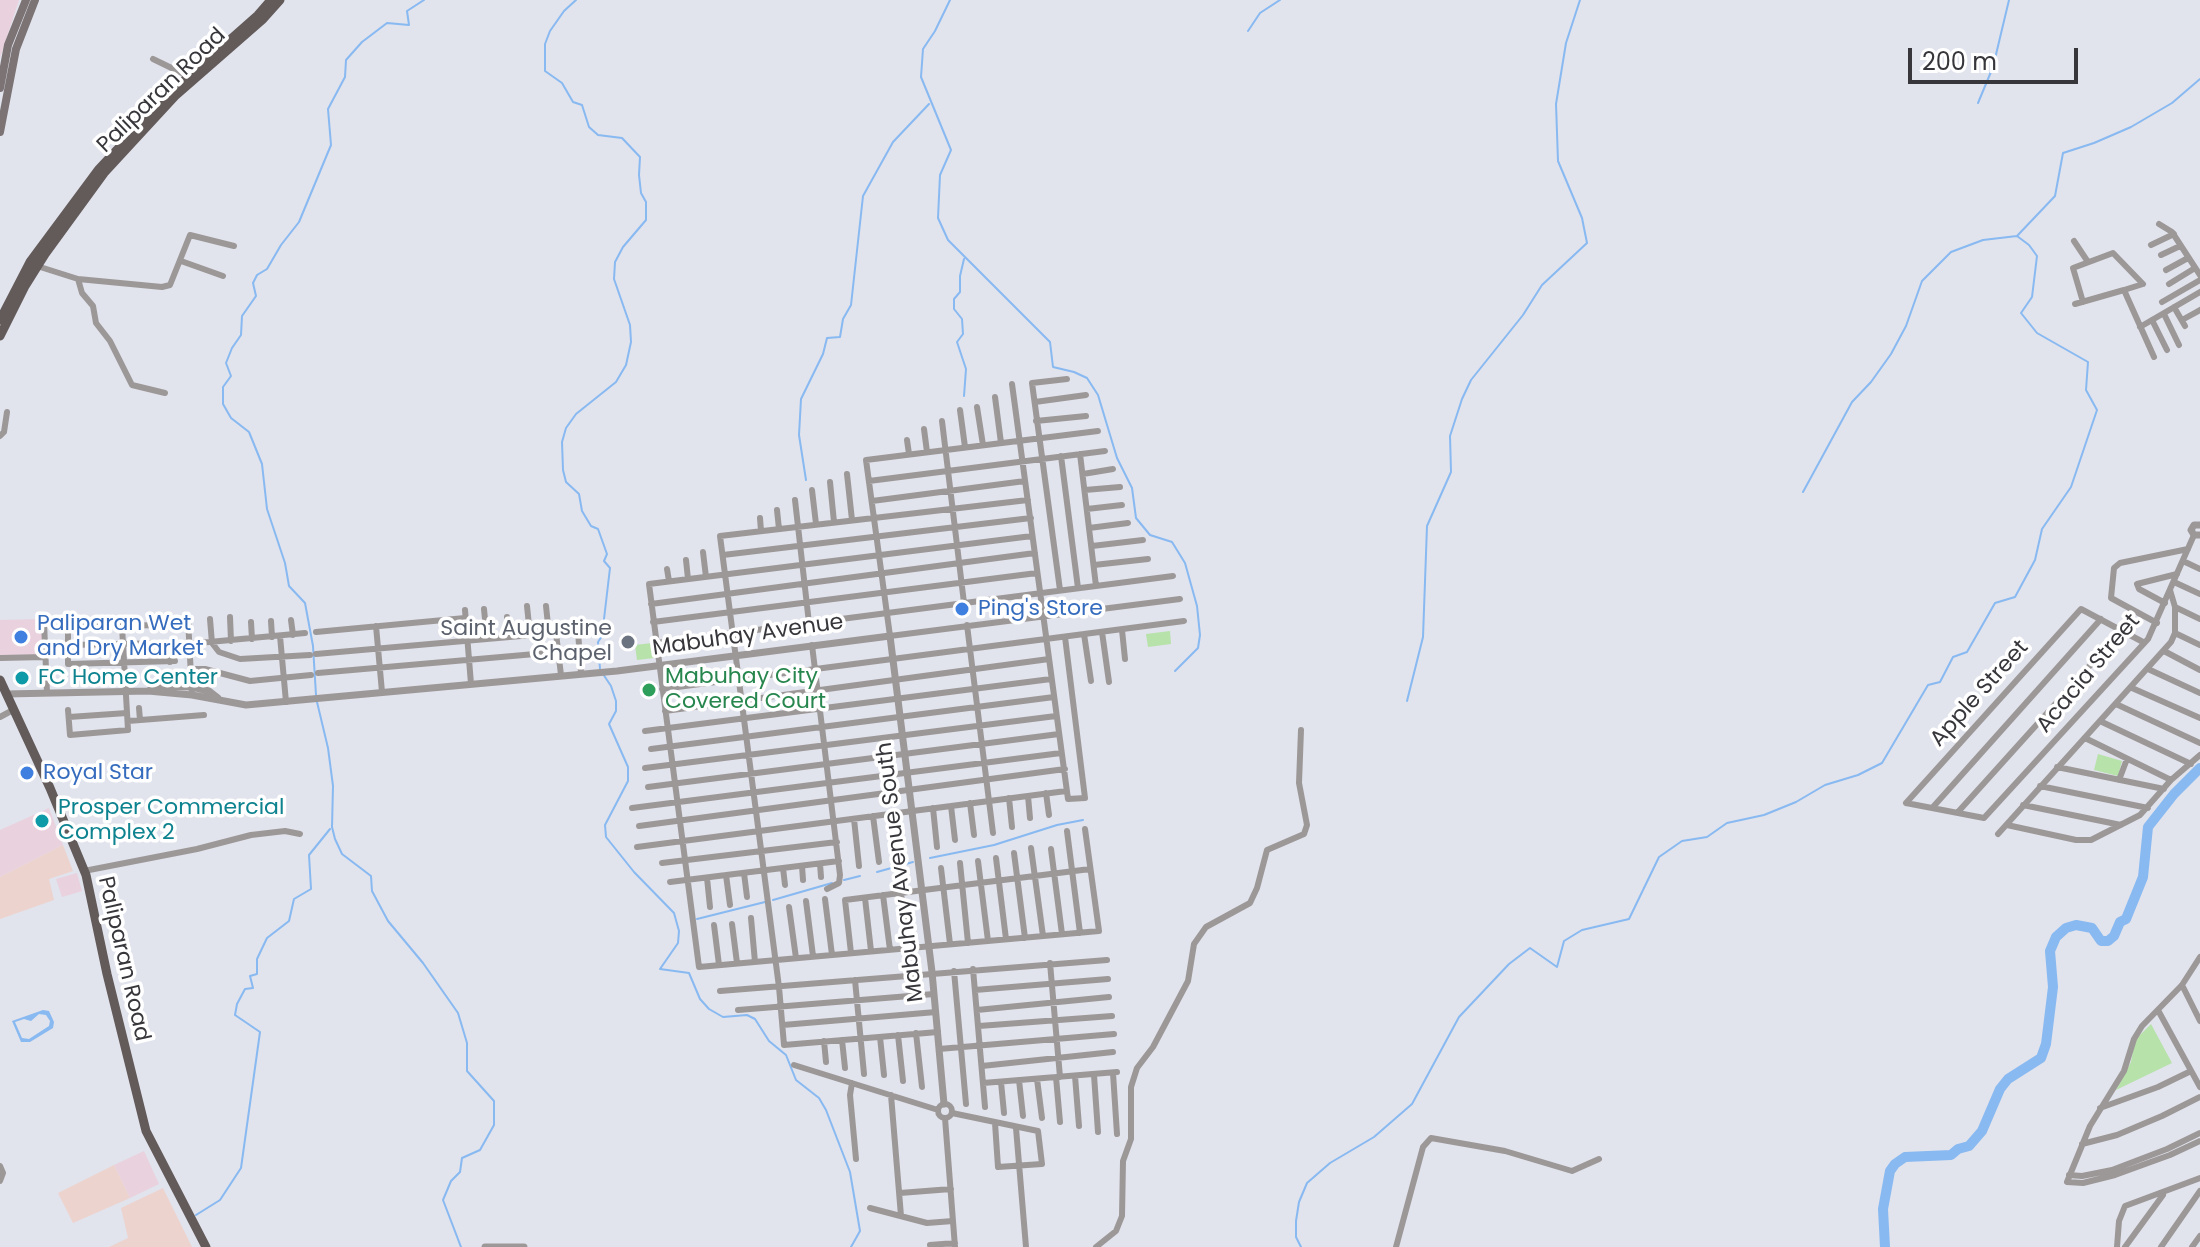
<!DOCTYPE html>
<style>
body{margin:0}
#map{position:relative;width:2200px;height:1247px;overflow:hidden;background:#e1e3ed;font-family:Poppins,sans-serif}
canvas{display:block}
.scale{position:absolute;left:1908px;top:48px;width:170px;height:36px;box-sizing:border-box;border:4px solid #36363b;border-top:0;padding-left:10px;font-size:24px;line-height:28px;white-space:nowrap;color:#36363b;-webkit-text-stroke:6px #fff;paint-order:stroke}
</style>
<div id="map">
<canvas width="2200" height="1247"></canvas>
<div class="scale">200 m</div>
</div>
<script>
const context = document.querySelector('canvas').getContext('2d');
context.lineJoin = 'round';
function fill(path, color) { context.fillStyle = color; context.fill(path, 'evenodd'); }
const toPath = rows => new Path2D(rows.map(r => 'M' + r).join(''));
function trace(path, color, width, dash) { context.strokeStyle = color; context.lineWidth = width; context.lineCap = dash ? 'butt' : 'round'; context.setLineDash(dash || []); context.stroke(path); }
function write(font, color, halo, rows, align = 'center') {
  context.font = font + ' Poppins,sans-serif'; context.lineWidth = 7; context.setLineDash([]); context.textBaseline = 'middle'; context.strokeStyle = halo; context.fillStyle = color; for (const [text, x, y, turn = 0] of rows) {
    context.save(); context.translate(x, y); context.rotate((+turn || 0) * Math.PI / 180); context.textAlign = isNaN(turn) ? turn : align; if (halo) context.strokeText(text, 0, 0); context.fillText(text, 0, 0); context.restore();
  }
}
fill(toPath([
 [0,0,19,0,0,58],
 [42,619,43,655,0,655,0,620],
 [49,808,63,845,0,877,0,830],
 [77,873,82,891,62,897,56,879],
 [144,1151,159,1184,130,1198,114,1165]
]), '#e9d2de');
fill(toPath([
 [63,845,73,871,49,879,54,900,0,919,0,877],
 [114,1165,130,1198,73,1223,58,1193],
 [163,1188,192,1247,109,1247,128,1238,121,1208]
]), '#edd3ce');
fill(toPath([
 [1170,631,1171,644,1148,647,1146,634],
 [652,643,654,658,637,660,635,645],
 [2098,754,2122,761,2118,776,2094,770],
 [2151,1024,2172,1063,2116,1090,2131,1062,2135,1040]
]), '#b7e2a9');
fill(toPath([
 [43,1010,49,1011,54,1022,53,1028,30,1042,21,1042,12,1021],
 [39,1014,46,1015,50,1021,49,1026,29,1039,22,1038,15,1022,24,1019,31,1021]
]), '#88b9f1');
trace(toPath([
 [576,0,564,11,550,31,545,44,545,71,562,83,573,102,582,105,589,127,598,135,622,138,640,157,639,175,641,193,646,202,646,220,623,247,615,262,614,279,630,325,631,342,626,365,616,382,576,414,566,428,562,442,563,470,566,482,579,494,582,511,591,526,598,529,607,554,604,561,610,568,602,636,598,642,600,669],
 [950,0,935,31,923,49,921,77,951,150,940,175,938,218,948,240,1050,342,1053,367,1074,372,1087,378,1098,395,1117,458,1132,488,1136,518,1150,535,1172,542,1185,563,1197,606,1200,635,1198,648,1175,671],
 [1248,31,1260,13,1280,0],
 [1978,103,1993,67,2009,0],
 [964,396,966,369,957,342,963,334,962,319,954,309,954,299,960,292,960,276,964,259],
 [806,480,799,435,801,399,823,354,827,338,840,337,843,319,851,305,863,196,893,142,929,104],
 [1803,492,1852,402,1871,382,1891,354,1906,326,1922,281,1951,252,1983,240,2017,236,2055,196,2063,153,2094,143,2131,127,2172,103,2200,79],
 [603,674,611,686,616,701,616,711,609,724,628,767,628,781,605,825,606,837,634,872,674,913,679,931,678,943,660,969,689,973,700,999,709,1009,723,1017,747,1015,755,1019,769,1041,786,1055,796,1080,819,1098,826,1110,850,1172,860,1231,851,1247],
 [316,695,313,646,305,603,289,586,285,563,267,509,262,464,249,432,231,418,223,404,223,387,231,376,226,363,232,348,241,335,242,316,256,296,253,283,257,275,267,269,281,245,299,222,331,145,328,109,345,77,346,60,362,42,387,23,409,25,407,11,424,0],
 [1407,701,1423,637,1427,526,1451,472,1450,436,1462,399,1471,380,1523,315,1542,285,1587,243,1582,218,1558,161,1556,104,1566,43,1580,0],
 [317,702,328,748,333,786,332,827,335,839,342,854,371,876,372,891,388,921,423,963,458,1013,467,1043,467,1071,494,1101,494,1125,480,1150,462,1158,460,1172,451,1181,443,1200,461,1247],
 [930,858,994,845,1057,825,1083,820],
 [877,872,913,862],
 [844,880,860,876],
 [773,900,832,883],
 [697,919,765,902],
 [196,1215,220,1200,241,1168,260,1032,235,1015,237,1004,245,989,253,988,250,976,257,974,257,959,267,938,289,921,294,899,311,889,309,855,330,829],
 [1301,1247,1296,1237,1296,1221,1299,1202,1307,1183,1330,1163,1374,1137,1412,1104,1459,1017,1509,964,1530,948,1557,967,1564,941,1582,930,1629,919,1659,857,1682,841,1707,837,1727,823,1764,815,1796,802,1825,785,1858,775,1882,763,1928,685,1940,682,1953,657,1967,652,1995,603,2015,597,2035,560,2042,529,2071,487,2097,410,2086,390,2088,362,2037,333,2021,313,2032,297,2037,256,2029,245,2017,236]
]), '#88b9f1', 2);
trace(toPath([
 [1885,1247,1883,1209,1890,1171,1895,1164,1905,1157,1951,1155,1958,1149,1969,1146,1982,1131,2000,1089,2008,1079,2041,1058,2046,1044,2053,987,2050,951,2056,937,2066,928,2076,925,2092,928,2101,941,2108,941,2114,936,2120,922,2126,919,2143,877,2148,827,2174,794,2200,768]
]), '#88b9f1', 10);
trace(toPath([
 [153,59,188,76],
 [2159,224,2172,232,2200,275],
 [2074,241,2088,262],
 [2151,245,2174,234],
 [2161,255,2180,246],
 [181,261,223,276],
 [37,266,78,279,162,287,170,285,190,235,234,246],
 [2166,270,2188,258],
 [78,279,82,293,93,306,96,323,110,341,132,385,165,393],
 [2169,284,2195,268],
 [2083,302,2073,268,2113,253,2143,284,2124,290,2154,357],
 [2162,302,2200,280],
 [2075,304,2124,290],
 [2174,307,2185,326],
 [2164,314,2179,345],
 [2152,320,2167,350],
 [2182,320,2200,310],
 [2140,327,2200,292],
 [1012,384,1068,799,1085,798,1065,637],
 [995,397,1001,443],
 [1035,402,1086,395],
 [977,407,983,445],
 [960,410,965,447],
 [942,421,964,603],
 [1036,421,1086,416],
 [924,429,927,452],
 [1098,431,866,460,890,636,1180,599],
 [0,436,4,432,7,412],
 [907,440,909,454],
 [1080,454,1096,586],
 [1061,456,1078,588],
 [847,474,852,520],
 [1083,474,1113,469],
 [869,481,1105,451],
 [830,482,834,522],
 [812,490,816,524],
 [1085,490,1120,487],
 [795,500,809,623],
 [872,501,1025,481],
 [1087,509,1122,505],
 [777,510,779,529],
 [760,518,761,531],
 [1089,528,1128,523],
 [1032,536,649,584,699,967,1099,931,1085,829],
 [1092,546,1143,540],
 [703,552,706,577],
 [723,555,1031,518],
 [686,560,688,579],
 [2183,561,2200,569],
 [1094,565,1148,559],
 [667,569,669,581],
 [2174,582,2200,594],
 [1060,590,1032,383,1067,379],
 [2165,603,2139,589,2137,584,2177,574],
 [651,604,1035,553],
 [527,606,530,635],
 [546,606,549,634],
 [2175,607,2200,619],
 [484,609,487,639],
 [465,610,471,684],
 [230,617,231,641],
 [507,617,508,637],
 [188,619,192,695],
 [210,619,212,643,219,652,240,659,310,655],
 [291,620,293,635],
 [271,621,272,637],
 [44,622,47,693],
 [251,622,252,639],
 [653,622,1037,573],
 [2157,623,2111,598,2114,568,2120,563,2188,549],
 [161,625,68,627,68,664,175,661],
 [967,625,993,833],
 [376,626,382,692],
 [1122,630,1125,659],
 [316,632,465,618],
 [1102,632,1109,682],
 [556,633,561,675],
 [2175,633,2200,645],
 [1084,634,1091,681],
 [280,636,286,702],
 [656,643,1173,576],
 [188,644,305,633],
 [68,645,169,643,170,662],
 [812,645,840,875,839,883,827,889],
 [2164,651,2200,670],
 [316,654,578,631,581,673],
 [0,658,45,657],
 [190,669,205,669,250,681,311,675],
 [2148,669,2200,693],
 [318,673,558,652],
 [2132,688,2200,718],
 [662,689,1184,621],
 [2116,704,2200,743],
 [139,708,140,720],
 [68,710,70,735,128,730,122,626],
 [665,711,1049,659],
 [0,717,13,710],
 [69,717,127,713],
 [128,721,204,715],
 [2102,722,2191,764],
 [645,731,1051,679],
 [2085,738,2171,780],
 [651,749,1054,697],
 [2057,767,2164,789],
 [645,768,1056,716],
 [2119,780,2127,759],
 [2040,786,2148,808],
 [648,787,1059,734],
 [1046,793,1049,815],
 [1028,796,1030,818],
 [1009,798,1012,827],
 [970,803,974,835],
 [1906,803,1984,818,2148,639,2194,535],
 [1906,803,2081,609,2143,642],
 [2023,805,2121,825],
 [951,806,955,840],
 [1933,807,2101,619],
 [632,808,1061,753],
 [933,808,937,847],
 [1958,812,2122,630],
 [891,814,895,852],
 [873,816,879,862],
 [854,819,859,866],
 [2007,825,2076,840,2091,840,2140,815,2171,780,2200,755],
 [639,826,1065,769],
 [1067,831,1080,933],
 [1998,834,2171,642,2175,633,2175,607,2170,590],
 [637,847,1066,791],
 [1031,848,1043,936],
 [1051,849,1062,934],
 [1014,853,1025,938],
 [996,858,1006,939],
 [978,861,988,941],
 [662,863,837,842],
 [960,863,968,943],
 [820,864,821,877],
 [802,866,803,880],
 [783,868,785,885],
 [941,868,950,944],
 [84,871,197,849,251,835,285,831,300,834],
 [744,873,747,897],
 [726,875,730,905],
 [707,878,710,907],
 [899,878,908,948],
 [670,882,839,861],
 [883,895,890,950],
 [865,898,871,951],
 [825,899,832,955],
 [806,901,813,956],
 [789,907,796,958],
 [751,918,755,962],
 [732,924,737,963],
 [714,925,719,965],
 [851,953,845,900,1090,869],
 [2200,957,2182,985,2142,1026,2134,1039,2124,1071,2090,1126,2067,1182,2083,1183,2115,1175,2170,1155,2200,1141],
 [1050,963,1060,1077],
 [973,969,985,1107],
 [954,971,966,1104],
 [855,980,864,1074],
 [2182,985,2200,1021],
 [975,990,1108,979],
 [720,991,1107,960],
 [738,1010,934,994],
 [977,1010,1109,997],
 [2159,1012,2200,1087],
 [783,1025,936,1012],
 [979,1026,1112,1016],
 [938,1032,784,1045,779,987,720,536,1028,500],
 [916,1033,922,1087],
 [898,1035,903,1081],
 [880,1037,884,1075],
 [842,1040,845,1068],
 [824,1041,826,1062],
 [939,1049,1114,1034],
 [794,1065,938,1110],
 [982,1066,1113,1052],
 [1113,1073,1117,1134],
 [1094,1075,1098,1132],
 [1075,1076,1079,1126],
 [1056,1077,1060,1122],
 [1037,1079,1042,1118],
 [1019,1080,1023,1116],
 [1001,1082,1004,1113],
 [852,1083,850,1095,856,1159],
 [983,1083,1117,1072],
 [891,1095,901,1216],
 '938 1111a7 7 0 1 1 14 0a7 7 0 1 1-14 0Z',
 [2100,1108,2158,1087,2191,1071],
 [952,1113,1038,1131,1042,1164,998,1167,995,1123],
 [945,1118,955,1247],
 [1016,1128,1026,1247],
 [2082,1144,2117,1135,2162,1116,2200,1097],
 [0,1166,3,1173,0,1181],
 [2069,1175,2082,1176,2112,1170,2167,1149,2200,1133],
 [900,1193,951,1189],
 [870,1208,927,1223,953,1221],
 [930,1245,955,1243],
 [1096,1247,1116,1231,1122,1216,1123,1161,1131,1139,1131,1087,1137,1068,1153,1047,1188,981,1194,944,1206,927,1250,903,1257,888,1267,850,1304,834,1307,825,1299,783,1301,730],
 [1396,1247,1423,1147,1431,1138,1505,1151,1572,1171,1599,1159],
 [2117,1247,2119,1221,2125,1206,2200,1178],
 [2125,1247,2163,1195],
 [2161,1247,2200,1191],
 [2192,1247,2200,1236]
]), '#9d9898', 6);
trace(toPath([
 [2200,525,2194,525,2191,530,2194,535,2200,535],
 [150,690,165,686,191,687,209,691,218,698],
 [6,694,148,691,192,695,246,705,617,671,890,636,932,972,944,1104],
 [485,1247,524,1247]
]), '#9d9898', 7);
trace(toPath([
 [0,88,8,45,26,0],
 [0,132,16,49,35,0]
]), '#7b7374', 8);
trace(toPath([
 [0,320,30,262,99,169,172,91,258,15,271,0],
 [0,336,25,286,45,254,104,173,176,95,263,19,280,0],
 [0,680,50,788,86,875,107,974,146,1131,206,1247]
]), '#635a5a', 9);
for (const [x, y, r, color] of [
 [962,609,8,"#3f7fe0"],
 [21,637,8,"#3f7fe0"],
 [628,642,8,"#6b7280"],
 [22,678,8,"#0f9aa8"],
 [649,690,8,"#2e9e5b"],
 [27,773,8,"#3f7fe0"],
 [42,821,8,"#0f9aa8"]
]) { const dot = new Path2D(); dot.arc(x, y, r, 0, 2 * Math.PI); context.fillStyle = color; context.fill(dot); trace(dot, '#fff', 3); }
write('22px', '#36363b', '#fff', [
 ["Paliparan Road",162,91,-44],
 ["Mabuhay Avenue",748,636,-8],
 ["Acacia Street",2089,674,-50],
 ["Apple Street",1980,694,-48],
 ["Mabuhay Avenue South",901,872,-97],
 ["Paliparan Road",123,959,77]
]);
write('22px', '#366cbe', '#fff', [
 ["Ping's Store",978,609],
 ["Paliparan Wet",37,624],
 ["and Dry Market",37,649],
 ["Royal Star",43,773]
], 'left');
write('22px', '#5b616d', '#fff', [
 ["Saint Augustine",612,629],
 ["Chapel",612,654]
], 'right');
write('22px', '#27864d', '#fff', [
 ["Mabuhay City",665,677],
 ["Covered Court",665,702]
], 'left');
write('22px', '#0d838f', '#fff', [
 ["FC Home Center",38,678],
 ["Prosper Commercial",58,808],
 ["Complex 2",58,833]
], 'left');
</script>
